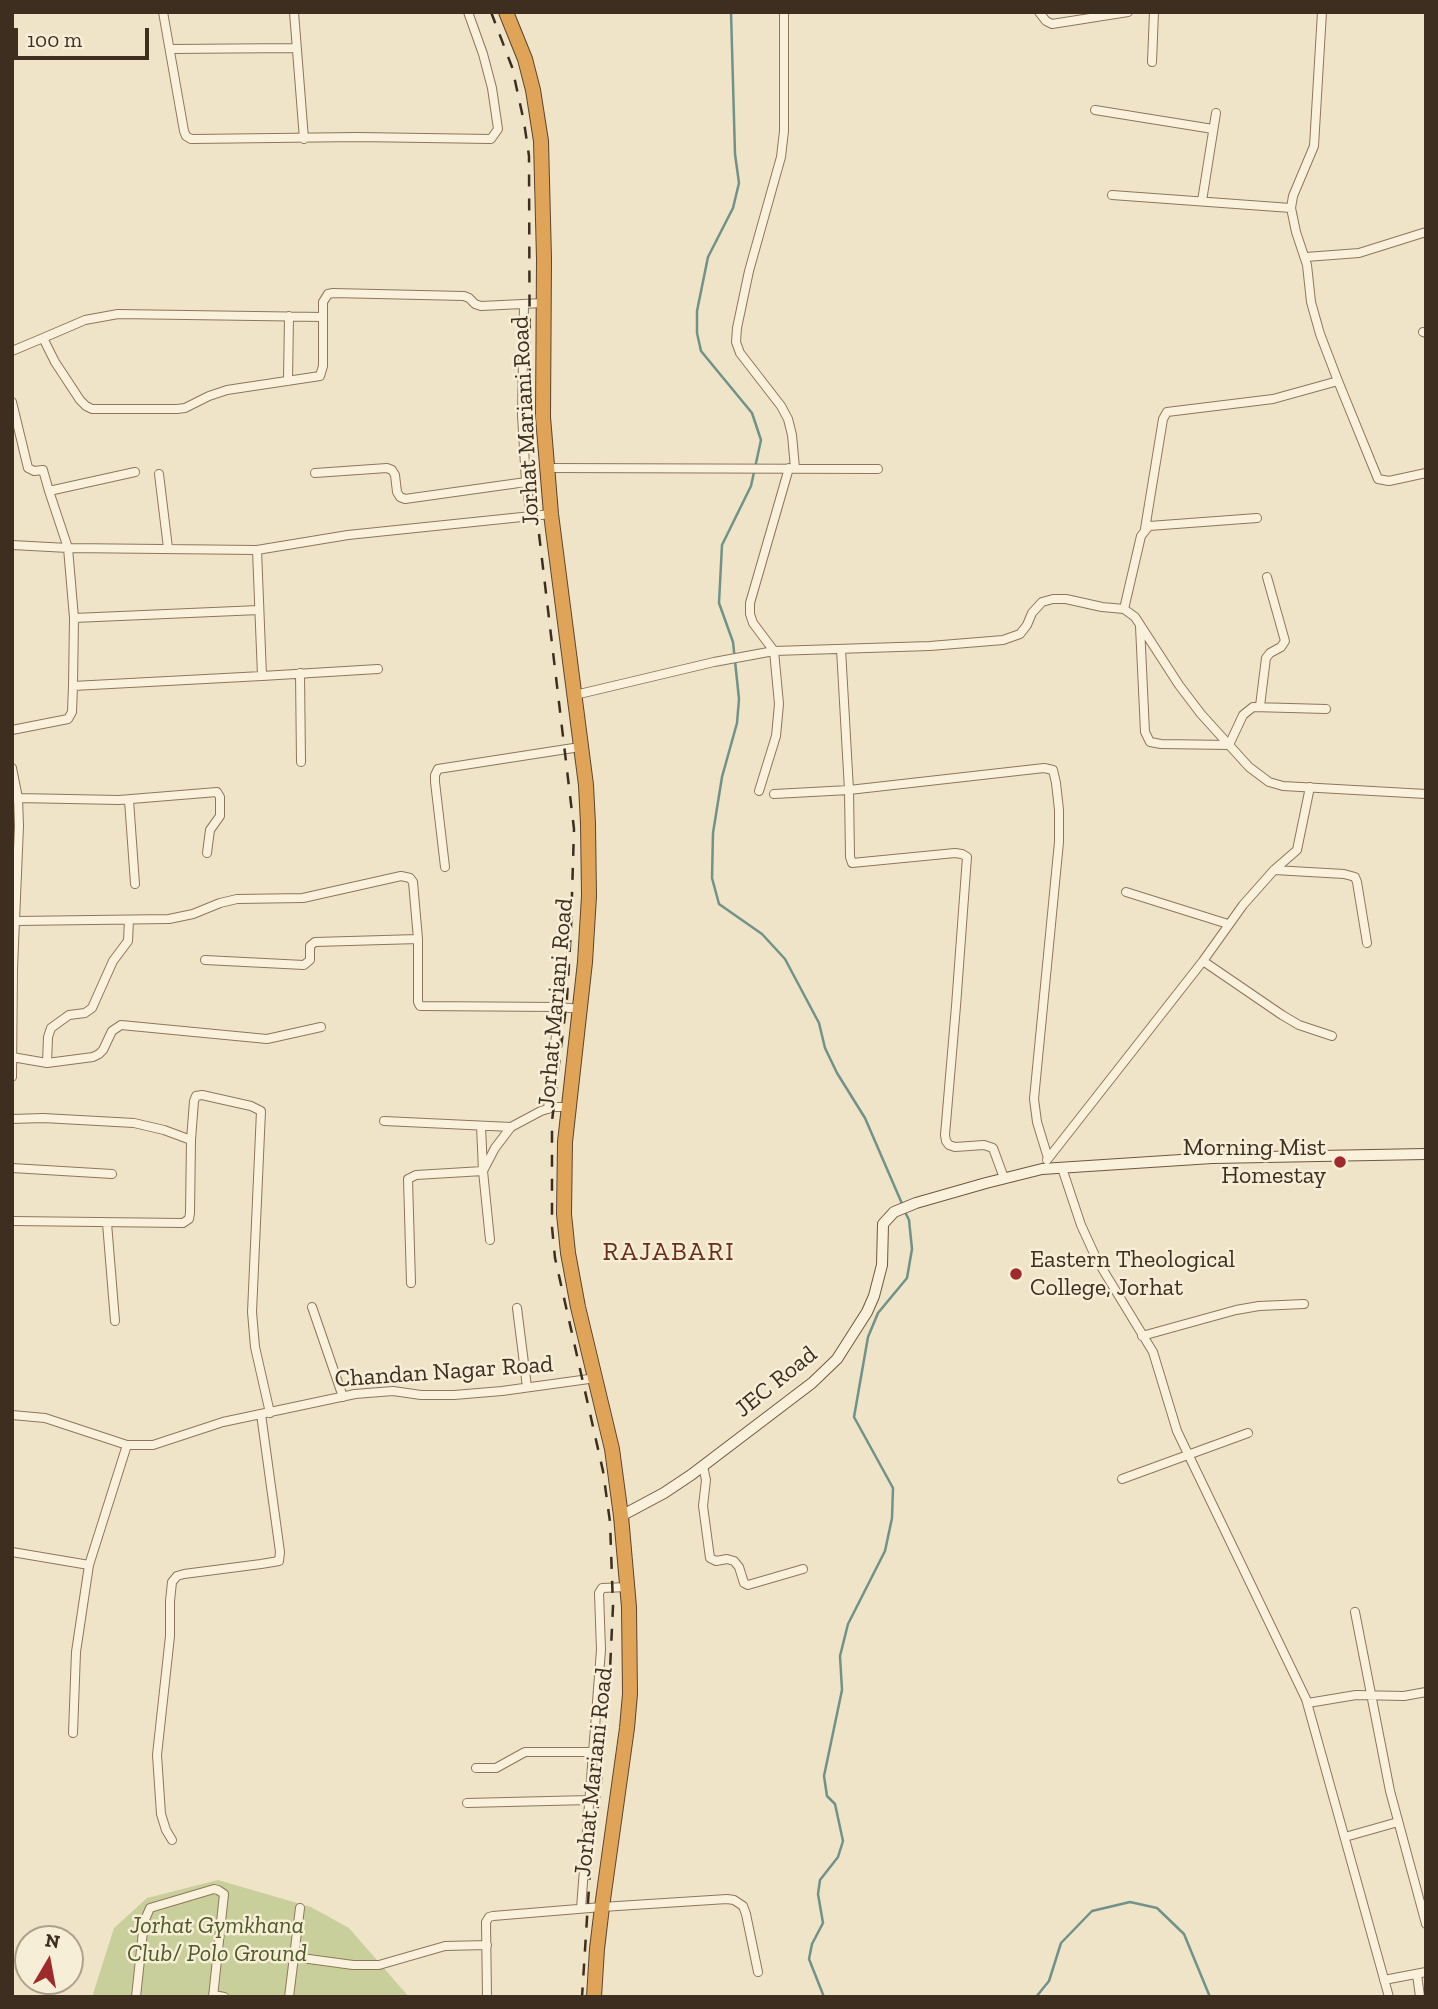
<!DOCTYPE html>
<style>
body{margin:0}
#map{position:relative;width:1438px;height:2009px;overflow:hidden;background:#f0e4c8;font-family:"Zilla Slab",serif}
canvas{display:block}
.frame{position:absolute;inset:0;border:14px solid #3d2e20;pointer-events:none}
.north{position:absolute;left:14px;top:1925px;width:70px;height:70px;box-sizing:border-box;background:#f7eed8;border:2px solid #ada18e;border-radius:50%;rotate:10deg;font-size:19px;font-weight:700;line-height:28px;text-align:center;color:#3d2e20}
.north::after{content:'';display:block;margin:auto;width:24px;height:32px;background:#9e2a2b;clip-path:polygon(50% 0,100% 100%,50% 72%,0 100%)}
.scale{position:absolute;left:14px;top:28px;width:135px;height:32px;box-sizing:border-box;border:4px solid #3d2e20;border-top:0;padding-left:9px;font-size:21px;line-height:24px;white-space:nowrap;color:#3d2e20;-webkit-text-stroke:5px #f7eed8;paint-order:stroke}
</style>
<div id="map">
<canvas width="1438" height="2009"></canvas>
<div class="frame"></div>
<div class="north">N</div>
<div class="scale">100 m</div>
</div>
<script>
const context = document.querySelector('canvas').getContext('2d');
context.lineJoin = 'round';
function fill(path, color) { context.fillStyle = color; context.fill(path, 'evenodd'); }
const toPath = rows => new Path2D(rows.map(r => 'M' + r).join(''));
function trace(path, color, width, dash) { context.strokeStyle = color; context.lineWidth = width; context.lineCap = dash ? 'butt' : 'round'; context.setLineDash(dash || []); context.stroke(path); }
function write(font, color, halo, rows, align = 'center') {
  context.font = font + ' "Zilla Slab",serif'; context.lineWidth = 5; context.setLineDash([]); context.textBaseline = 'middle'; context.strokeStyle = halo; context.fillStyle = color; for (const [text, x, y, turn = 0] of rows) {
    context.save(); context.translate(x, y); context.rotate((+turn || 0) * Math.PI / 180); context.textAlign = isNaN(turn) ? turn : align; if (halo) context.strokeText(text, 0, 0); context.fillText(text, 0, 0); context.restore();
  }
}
fill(toPath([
 [218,1880,311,1907,349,1928,409,1997,92,1997,114,1928,147,1898]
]), '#c9cf9b');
trace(toPath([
 [731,12,735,154,739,183,733,208,708,257,697,311,697,333,701,351,752,413,761,440,751,486,722,545,719,603,733,642,739,699,737,723,722,777,713,833,712,878,719,904,762,934,785,959,819,1023,825,1048,837,1073,865,1118,903,1206],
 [824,1997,809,1959,812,1944,823,1923,818,1894,820,1880,838,1857,843,1841,835,1804,827,1796,824,1776,842,1690,840,1656,848,1624,885,1551,892,1518,893,1488,854,1417,868,1337,878,1313,907,1278,912,1249,909,1220,905,1212],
 [1036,1997,1049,1981,1061,1943,1092,1911,1130,1902,1157,1908,1184,1934,1210,1997]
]), '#6f938a', 2.5);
const street = toPath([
 [163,12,184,131,186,136,191,139,358,137,491,139,498,129,492,88,483,54,468,12],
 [294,12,304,139],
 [784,12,784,131,781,157,749,271,737,328,736,342,740,353,781,406,788,419,792,435,795,468],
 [1039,12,1046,21,1052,24,1128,12],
 [1322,12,1314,146,1293,196,1291,208,1296,232,1307,265,1311,302,1320,334,1338,381,1378,479,1389,481,1426,473],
 [170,49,296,48],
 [1152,62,1154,12],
 [1095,110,1213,129],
 [1112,195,1291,208],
 [1202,201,1216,113],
 [1306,257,1359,253,1426,232],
 [524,304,522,415,526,482,531,516],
 [1423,332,1426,333],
 [43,338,85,320,118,314,323,317],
 [12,351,43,338,55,362,80,400,86,406,92,409,177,409,185,408,209,396,227,390,320,376,323,366,323,302,328,294,333,293,464,296,469,298,475,304,481,306,543,303],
 [288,381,289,316],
 [12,402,28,468,34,471,43,470,49,491,135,472],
 [547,468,878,469],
 [315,473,387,468,392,470,395,475,397,492,400,497,405,499,526,482],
 [159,474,168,548],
 [49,491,68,548,74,618,73,686],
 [1145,529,1163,419,1167,412,1273,399,1338,381],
 [12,545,68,548,257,550,348,535,551,514],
 [1124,609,1141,536,1149,526,1257,518],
 [74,618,259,610],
 [1140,626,1145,732,1150,742,1161,744,1229,745,1243,715,1253,707,1326,709],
 [841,649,849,790,850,857,852,863,955,853,962,854,967,857,956,1006,945,1135,946,1141,949,1145,955,1147,984,1145,993,1148,1004,1178],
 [300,673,301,762],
 [262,676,378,669],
 [575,695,714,662,774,651,930,646,1003,640,1020,634,1027,625,1032,613,1042,602,1053,599,1066,599,1102,607,1124,609,1135,617,1179,685,1201,714,1249,767,1269,782,1283,786,1426,794],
 [1260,706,1266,658,1270,653,1281,647,1285,641,1267,577],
 [12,730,68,719,72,712,73,686,262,676,257,550],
 [12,768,18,798,119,800,217,792,220,797,220,816,210,830,207,853],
 [759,791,776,736,779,704,774,651,753,623,750,614,750,603,789,468],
 [774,794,849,790,1044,768,1053,770,1056,783,1059,810,1059,842,1034,1099,1037,1122,1048,1158],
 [129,800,135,884],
 [445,867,435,782,435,775,438,769,580,747],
 [1274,870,1344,874,1355,877,1357,882,1367,943],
 [1126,892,1228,924],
 [16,921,169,919,193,914,220,903,237,899,303,898,401,876,410,878,413,882,418,939],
 [205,960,304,965,310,960,310,946,315,942,418,939,418,1002,420,1006,559,1007,580,1009],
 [1203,961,1282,1015,1299,1025,1332,1036],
 [12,1057,47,1063,93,1057,99,1054,103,1050,112,1031,121,1025,267,1039,321,1027],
 [47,1063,48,1037,51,1028,69,1015,85,1013,92,1008,113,961,128,941,129,920],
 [12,1077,13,968,19,826,18,798,13,798],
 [548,1109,559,1007],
 [12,1119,43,1118,134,1123,164,1130,191,1140,190,1213,189,1219,183,1223,12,1221],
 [384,1121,511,1127],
 [481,1126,483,1171,490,1240],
 [191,1140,194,1101,196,1096,202,1095,251,1106,261,1111,252,1312,255,1347,270,1413],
 [1047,1160,1203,961,1243,905,1274,870,1297,850,1310,787],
 [12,1168,112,1174],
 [1062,1168,1081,1225,1097,1260,1153,1352,1177,1431,1306,1699,1389,1997],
 [107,1223,115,1321],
 [411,1283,408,1179,416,1175,483,1171,495,1148,511,1127,541,1111,554,1107,569,1107],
 [312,1307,343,1397],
 [517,1308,527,1387],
 [1142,1336,1236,1310,1259,1306,1304,1304],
 [12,1415,45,1418,127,1445,153,1445,223,1422,355,1394,393,1391,421,1395,454,1395,502,1391,596,1378],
 [703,1466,706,1480,703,1506,710,1558,716,1561,727,1559,734,1561,739,1567,744,1583,748,1585,803,1569],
 [1122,1479,1248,1433],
 [12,1552,89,1565],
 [1355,1612,1390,1791,1426,1924],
 [1308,1703,1356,1695,1404,1696,1426,1692],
 [73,1733,76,1652,89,1565,127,1445],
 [476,1768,496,1768,525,1752,593,1752],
 [467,1803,589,1800],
 [1345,1837,1398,1822],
 [172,1840,166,1830,161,1814,157,1755,170,1636,170,1601,172,1582,177,1576,184,1574,261,1564,279,1561,280,1552,261,1414],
 [581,1908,601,1650,599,1593,602,1588,628,1587],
 [294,1957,353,1965,379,1965,445,1946,487,1945],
 [1417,1974,1420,1997],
 [1384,1980,1426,1972],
 [214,1995,224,1997],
 [136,1997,144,1922,150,1908,214,1889,218,1890,224,1894,213,1997],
 [289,1997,300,1908],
 [487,1997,486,1922,489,1917,493,1916,602,1907,727,1899,734,1900,743,1906,746,1914,758,1972]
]);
const secondary = toPath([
 [621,1516,664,1493,691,1475,812,1383,837,1359,867,1312,874,1296,882,1265,883,1224,894,1212,916,1203,986,1183,1042,1169,1212,1158,1426,1154]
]);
const highway = toPath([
 [506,12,525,59,533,90,541,141,544,259,543,417,551,514,586,785,588,824,589,896,585,962,565,1142,564,1214,568,1253,578,1307,612,1449,621,1516,629,1607,630,1694,627,1728,602,1907,597,1949,594,1997]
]);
trace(street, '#8d765c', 10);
trace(secondary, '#6f573f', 12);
trace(highway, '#5b4430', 16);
trace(street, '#faf1dc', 8);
trace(secondary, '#faf1dc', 10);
trace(highway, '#e0a458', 14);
trace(toPath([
 [491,12,512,67,524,122,529,156,530,441,532,475,574,829,571,928,567,998,552,1121,552,1227,555,1258,603,1471,610,1522,613,1606,609,1691,601,1782,590,1871,582,1997]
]), '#3d2e20', 2.5, [12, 12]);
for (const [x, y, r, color] of [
 [1340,1162,7,"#9e2a2b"],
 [1016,1274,7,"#9e2a2b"]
]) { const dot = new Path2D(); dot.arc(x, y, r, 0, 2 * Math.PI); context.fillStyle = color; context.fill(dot); trace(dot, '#f7eed8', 2.5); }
write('24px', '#3d2e20', '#f7eed8', [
 ["Jorhat Mariani Road",526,421,-93],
 ["Jorhat Mariani Road",556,1003,-85],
 ["Chandan Nagar Road",444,1372,-4],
 ["JEC Road",776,1382,-39],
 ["Jorhat Mariani Road",594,1772,-84]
]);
write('24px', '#3d2e20', '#f7eed8', [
 ["Morning Mist",1326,1148],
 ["Homestay",1326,1176],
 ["Eastern Theological",1030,1260,"left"],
 ["College, Jorhat",1030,1288,"left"]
], 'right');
write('italic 24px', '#4d5a26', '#f7eed8', [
 ["Jorhat Gymkhana",217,1926],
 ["Club/ Polo Ground",217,1954]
]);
context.letterSpacing = '2px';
write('26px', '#6b2e1e', '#f7eed8', [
 ["RAJABARI",669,1253]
]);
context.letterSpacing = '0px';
</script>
